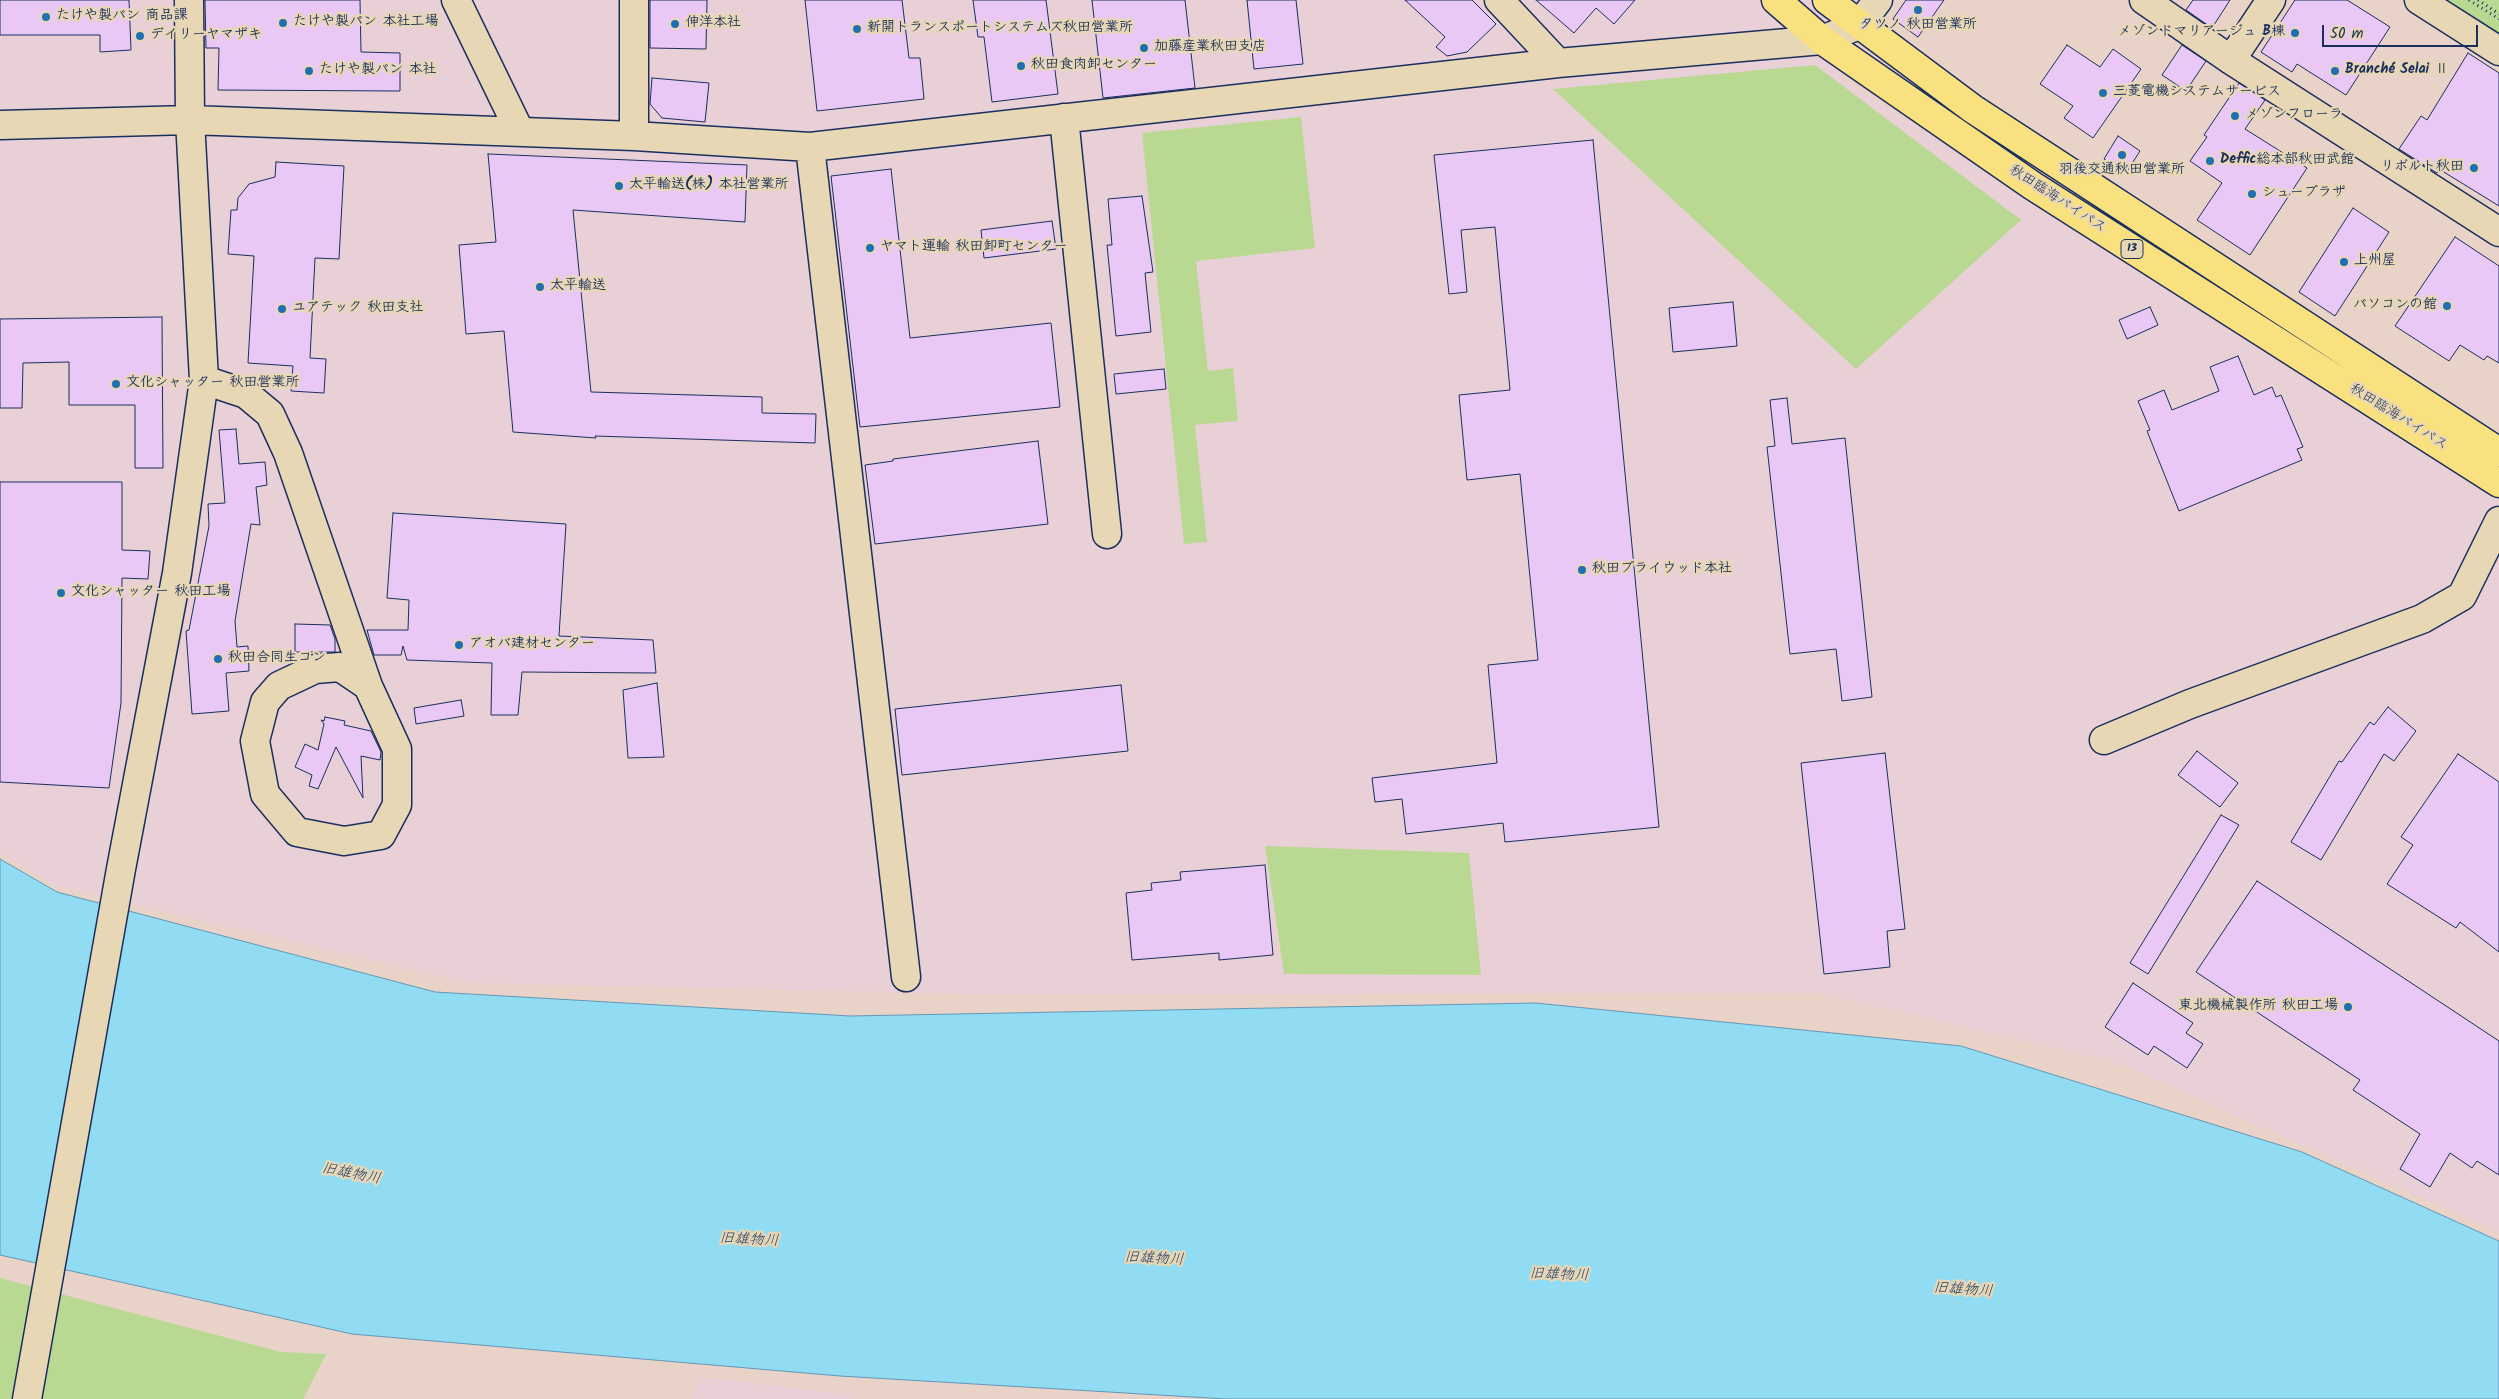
<!DOCTYPE html>
<meta charset="utf-8">
<style>
body{margin:0}
#map{position:relative;width:2499px;height:1399px;overflow:hidden;background:#e9d2c8;font-family:Kalam,sans-serif}
canvas{display:block}
.scale{position:absolute;left:2322px;top:25px;width:156px;height:22px;box-sizing:border-box;border:2px solid #1b2f5e;border-top:0;padding-left:6px;font-size:15px;line-height:18px;white-space:nowrap;color:#1b2f5e;-webkit-text-stroke:4px #e8d7b4;paint-order:stroke}
</style>
<div id="map">
<canvas width="2499" height="1399"></canvas>
<div class="scale">50 m</div>
</div>
<script>
const context = document.querySelector('canvas').getContext('2d');
context.lineJoin = 'round';
function fill(path, color) { context.fillStyle = color; context.fill(path, 'evenodd'); }
const toPath = rows => new Path2D(rows.map(r => 'M' + r).join(''));
function trace(path, color, width, dash) { context.strokeStyle = color; context.lineWidth = width; context.lineCap = dash ? 'butt' : 'round'; context.setLineDash(dash || []); context.stroke(path); }
function write(font, color, halo, rows, align = 'center') {
  context.font = font + ' Kalam,"Klee One",sans-serif'; context.lineWidth = 4.5; context.setLineDash([]); context.textBaseline = 'middle'; context.strokeStyle = halo; context.fillStyle = color; for (const [text, x, y, turn = 0] of rows) {
    context.save(); context.translate(x, y); context.rotate((+turn || 0) * Math.PI / 180); context.textAlign = isNaN(turn) ? turn : align; if (halo) context.strokeText(text, 0, 0); context.fillText(text, 0, 0); context.restore();
  }
}
fill(toPath([
 [0,0,1880,0,1830,60,1847,82,2198,303,2499,497,2499,1232,2115,1062,1816,993,977,994,467,983,56,886,0,853],
 [700,1377,854,1395,853,1399,692,1399]
]), '#e9cfd6');
fill(toPath([
 [2447,0,2499,0,2499,33],
 [1815,65,2021,220,1856,369,1553,89],
 [1301,117,1315,248,1196,261,1208,371,1233,368,1238,421,1195,425,1207,542,1184,544,1142,133],
 [1265,846,1469,853,1481,975,1284,974],
 [0,1278,281,1352,326,1354,303,1399,0,1399]
]), '#b9d993');
const water = toPath([
 [0,859,57,892,435,992,850,1016,1536,1003,1961,1046,2302,1152,2499,1241,2499,1399,1226,1399,840,1376,352,1334,0,1255,0,859]
]);
fill(water, '#92dcf3');
trace(water, '#6297b7', 1);
const building = toPath([
 [0,0,129,0,131,50,100,52,100,35,0,35,0,0],
 [205,0,360,0,361,52,400,53,400,91,218,90,219,48,206,48,205,0],
 [650,0,707,0,706,49,650,48,650,0],
 [805,0,902,0,909,58,920,58,924,99,817,111,805,0],
 [973,0,1046,0,1058,94,992,102,984,37,978,37,973,0],
 [1092,0,1185,0,1195,88,1103,98,1092,0],
 [1247,0,1296,0,1303,64,1254,69,1247,0],
 [1405,0,1472,0,1496,24,1467,52,1447,56,1436,47,1445,37,1405,0],
 [1536,0,1635,0,1614,24,1596,8,1574,33,1536,0],
 [1906,0,1944,0,1918,37,1893,19,1906,0],
 [2193,0,2230,0,2212,28,2186,10,2193,0],
 [2295,0,2347,0,2390,27,2346,95,2297,64,2292,72,2261,52,2295,0],
 [2067,45,2100,67,2113,49,2141,69,2093,138,2064,118,2073,106,2040,84,2067,45],
 [2182,45,2206,61,2186,91,2162,75,2182,45],
 [2468,53,2499,73,2499,206,2439,169,2437,173,2399,149,2421,116,2427,120,2468,53],
 [652,78,709,83,705,122,662,118,650,104,652,78],
 [2239,83,2265,100,2245,129,2307,168,2250,255,2197,220,2222,183,2190,161,2207,137,2204,135,2239,83],
 [2118,136,2140,151,2126,173,2104,159,2118,136],
 [1593,140,1659,827,1505,842,1503,823,1406,834,1402,799,1375,802,1372,778,1497,763,1488,665,1538,660,1520,474,1467,480,1459,395,1510,390,1495,227,1461,230,1467,292,1449,294,1434,155,1593,140],
 [488,154,747,165,745,222,573,210,591,392,762,397,762,413,816,414,815,443,595,436,596,438,513,432,504,331,466,334,459,245,496,242,488,154],
 [276,162,344,166,339,259,315,258,310,358,326,359,324,393,291,391,293,366,248,363,254,256,228,254,231,210,237,210,238,198,249,184,275,177,276,162],
 [891,169,910,338,1051,323,1060,407,860,427,831,176,891,169],
 [1142,196,1153,272,1145,273,1151,332,1116,336,1107,245,1112,245,1108,199,1142,196],
 [2353,208,2389,232,2335,316,2299,292,2353,208],
 [1052,221,1056,249,984,258,981,230,1052,221],
 [2455,237,2499,266,2499,363,2487,356,2484,360,2460,345,2449,361,2395,326,2455,237],
 [1733,302,1737,346,1673,352,1669,308,1733,302],
 [2150,307,2158,325,2127,339,2119,320,2150,307],
 [162,317,163,468,135,468,135,405,69,405,69,362,23,363,22,408,0,408,0,319,162,317],
 [2238,356,2254,395,2272,387,2276,397,2281,395,2303,447,2297,449,2302,460,2179,511,2147,431,2150,430,2138,401,2164,390,2172,410,2219,391,2210,367,2238,356],
 [1164,369,1166,389,1116,394,1114,374,1164,369],
 [1787,398,1792,444,1845,438,1872,697,1842,701,1836,649,1790,654,1767,447,1775,446,1770,400,1787,398],
 [236,429,239,464,265,462,267,485,256,487,260,525,251,524,235,621,237,647,248,646,249,671,226,673,229,711,192,714,186,631,189,630,209,526,208,504,225,503,219,430,236,429],
 [1038,441,1048,524,875,544,865,465,893,461,893,459,1038,441],
 [0,482,122,482,122,550,150,551,148,579,122,578,121,703,109,788,0,782,0,482],
 [393,513,566,524,559,636,653,640,656,673,522,672,518,715,491,715,492,663,407,660,403,646,401,655,374,655,367,630,408,630,409,600,387,598,393,513],
 [295,624,330,625,335,639,335,652,295,652,295,624],
 [657,683,664,757,628,758,623,690,657,683],
 [1121,685,1128,751,902,775,895,709,1121,685],
 [461,700,464,716,416,724,414,708,461,700],
 [2388,707,2416,731,2394,761,2384,754,2321,860,2291,842,2339,761,2342,762,2370,722,2374,725,2388,707],
 [325,717,345,721,344,725,371,731,381,752,380,760,361,756,363,798,336,747,318,789,309,786,312,775,295,767,305,744,318,750,324,724,321,720,324,721,325,717],
 [2197,751,2238,783,2220,807,2178,775,2197,751],
 [1885,753,1905,929,1887,931,1890,967,1824,974,1801,763,1885,753],
 [2458,754,2499,782,2499,952,2460,922,2456,928,2387,884,2413,845,2401,837,2458,754],
 [2221,815,2239,825,2148,974,2130,963,2221,815],
 [1265,865,1273,955,1219,960,1219,953,1132,960,1126,893,1152,890,1151,883,1181,880,1180,872,1265,865],
 [2257,881,2499,1041,2499,1175,2477,1161,2472,1168,2450,1153,2430,1187,2400,1169,2420,1134,2353,1090,2360,1080,2196,972,2257,881],
 [2133,983,2193,1023,2186,1033,2203,1044,2187,1068,2154,1046,2148,1055,2105,1027,2133,983]
]);
fill(building, '#eac8f5');
trace(building, '#1b2f5e', 1);
const minor = toPath([
 [456,0,520,132],
 [1499,0,1558,63],
 [2144,0,2231,60,2499,232],
 [2419,0,2499,51],
 [2231,60,2271,0],
 [1064,118,1107,534],
 [0,125,190,120,634,136,810,147,1558,63,1822,40,1859,25,1878,0],
 [634,136,634,0],
 [810,147,906,977],
 [204,380,246,394,270,414,288,453,368,686,397,749,397,805,381,835,344,841,297,832,265,794,255,741,265,702,279,686,315,669,340,667,368,686],
 [2104,740,2190,704,2422,619,2462,596,2499,521],
 [27,1399,121,869,177,573,204,380,190,120,189,0]
]);
const highway = toPath([
 [1776,0,1822,40,2033,186,2499,483],
 [1827,0,1973,109,2499,452]
]);
trace(minor, '#1b2f5e', 31);
trace(highway, '#1b2f5e', 31);
trace(toPath([
 [2469,0,2499,19],
 [2478,0,2499,14]
]), '#1b2f5e', 3, [1, 4]);
trace(minor, '#e8d7b4', 28);
trace(highway, '#fae180', 28);
for (const [x, y, r, color] of [
 [1918,10,5,"#1f6fb2"],
 [46,17,5,"#1f6fb2"],
 [283,23,5,"#1f6fb2"],
 [675,24,5,"#1f6fb2"],
 [857,29,5,"#1f6fb2"],
 [2295,33,5,"#1f6fb2"],
 [140,36,5,"#1f6fb2"],
 [1144,48,5,"#1f6fb2"],
 [1021,66,5,"#1f6fb2"],
 [309,71,5,"#1f6fb2"],
 [2335,71,5,"#1f6fb2"],
 [2103,93,5,"#1f6fb2"],
 [2235,116,5,"#1f6fb2"],
 [2122,155,5,"#1f6fb2"],
 [2210,161,5,"#1f6fb2"],
 [2474,168,5,"#1f6fb2"],
 [619,186,5,"#1f6fb2"],
 [2252,194,5,"#1f6fb2"],
 [870,248,5,"#1f6fb2"],
 [2344,262,5,"#1f6fb2"],
 [540,287,5,"#1f6fb2"],
 [2447,306,5,"#1f6fb2"],
 [282,309,5,"#1f6fb2"],
 [116,384,5,"#1f6fb2"],
 [1582,570,5,"#1f6fb2"],
 [61,593,5,"#1f6fb2"],
 [459,645,5,"#1f6fb2"],
 [218,659,5,"#1f6fb2"],
 [2348,1007,5,"#1f6fb2"]
]) { const dot = new Path2D(); dot.arc(x, y, r, 0, 2 * Math.PI); context.fillStyle = color; context.fill(dot); trace(dot, '#e8d7b4', 2); }
for (const [x, y, w] of [
 [2132,249,22]
]) { const box = new Path2D(); box.roundRect(x - w / 2, y - 9.5, w, 19, 4); context.fillStyle = '#e8d7b4'; context.fill(box); trace(box, '#1b2f5e', 1); }
write('bold 12px', '#1b2f5e', null, [
 ["13",2132,249]
]);
write('bold 14px', '#1b2f5e', '#e8d7b4', [
 ["たけや製パン 商品課",56,17],
 ["たけや製パン 本社工場",293,23],
 ["伸洋本社",685,24],
 ["タツノ 秋田営業所",1918,26,"center"],
 ["新開トランスポートシステムズ秋田営業所",867,29],
 ["メゾンドマリアージュ B棟",2285,33,"right"],
 ["デイリーヤマザキ",150,36],
 ["加藤産業秋田支店",1154,48],
 ["秋田食肉卸センター",1031,66],
 ["たけや製パン 本社",319,71],
 ["Branché Selai Ⅱ",2345,71],
 ["三菱電機システムサービス",2113,93],
 ["メゾンフローラ",2245,116],
 ["Deffic総本部秋田武館",2220,161],
 ["リボルト秋田",2464,168,"right"],
 ["羽後交通秋田営業所",2122,171,"center"],
 ["太平輸送(株) 本社営業所",629,186],
 ["シュープラザ",2262,194],
 ["ヤマト運輸 秋田卸町センター",880,248],
 ["上州屋",2354,262],
 ["太平輸送",550,287],
 ["パソコンの館",2437,306,"right"],
 ["ユアテック 秋田支社",292,309],
 ["文化シャッター 秋田営業所",126,384],
 ["秋田プライウッド本社",1592,570],
 ["文化シャッター 秋田工場",71,593],
 ["アオバ建材センター",469,645],
 ["秋田合同生コン",228,659],
 ["東北機械製作所 秋田工場",2338,1007,"right"]
], 'left');
write('14px', '#1b2f5e', '#e8d7b4', [
 ["秋田臨海バイパス",2057,200,33],
 ["秋田臨海バイパス",2398,418,32]
]);
write('italic 15px', '#27406d', '#e8d7b4', [
 ["旧雄物川",351,1175,11],
 ["旧雄物川",749,1241,3],
 ["旧雄物川",1154,1260,3],
 ["旧雄物川",1559,1276,2],
 ["旧雄物川",1963,1291,4]
]);
</script>
